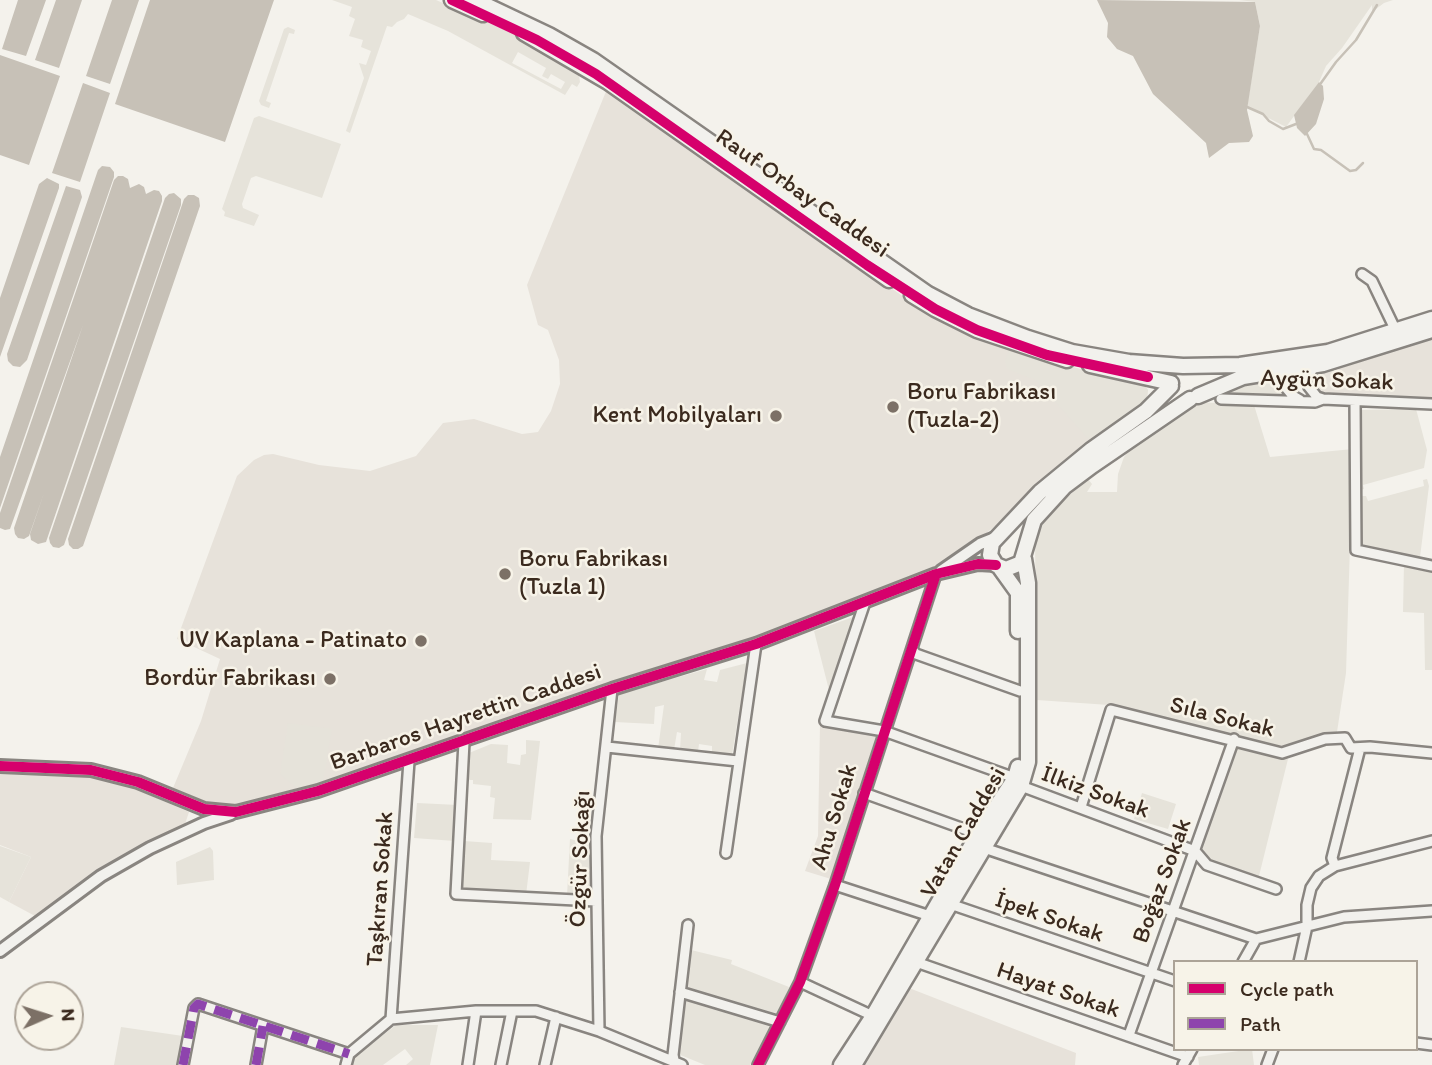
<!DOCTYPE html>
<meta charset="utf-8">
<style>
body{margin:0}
#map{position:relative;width:1432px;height:1065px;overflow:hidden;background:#f4f2ec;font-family:Itim,sans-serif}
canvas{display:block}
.legend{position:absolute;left:1173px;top:960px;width:245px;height:91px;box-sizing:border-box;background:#f7f3e8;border:2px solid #aca397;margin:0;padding:9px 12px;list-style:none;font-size:21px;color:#3b2a1e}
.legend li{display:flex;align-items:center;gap:14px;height:35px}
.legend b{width:35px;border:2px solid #aca397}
.north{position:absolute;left:14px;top:981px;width:70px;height:70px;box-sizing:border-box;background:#f7f3e8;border:2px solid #aca397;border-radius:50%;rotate:87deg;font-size:19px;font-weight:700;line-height:28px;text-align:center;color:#3b2a1e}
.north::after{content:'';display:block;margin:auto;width:24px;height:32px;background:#7c7066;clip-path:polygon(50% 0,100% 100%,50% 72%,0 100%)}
</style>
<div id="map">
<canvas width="1432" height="1065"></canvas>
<ul class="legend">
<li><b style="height:9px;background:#d6006c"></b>Cycle path</li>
<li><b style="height:9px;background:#8e44ad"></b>Path</li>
</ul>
<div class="north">N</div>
</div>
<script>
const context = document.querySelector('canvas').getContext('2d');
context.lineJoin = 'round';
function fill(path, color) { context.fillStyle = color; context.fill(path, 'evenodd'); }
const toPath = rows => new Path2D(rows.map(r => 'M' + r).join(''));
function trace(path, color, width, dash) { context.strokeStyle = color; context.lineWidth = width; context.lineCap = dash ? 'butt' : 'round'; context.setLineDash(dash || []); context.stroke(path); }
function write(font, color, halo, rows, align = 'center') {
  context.font = font + ' Itim,sans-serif'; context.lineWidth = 5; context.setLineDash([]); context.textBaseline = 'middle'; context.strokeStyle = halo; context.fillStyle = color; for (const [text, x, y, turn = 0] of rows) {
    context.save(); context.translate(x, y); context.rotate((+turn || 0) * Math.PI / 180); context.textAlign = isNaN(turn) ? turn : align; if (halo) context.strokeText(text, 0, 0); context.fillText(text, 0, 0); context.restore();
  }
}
fill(toPath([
 [607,89,931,316,1010,348,1052,362,1084,370,1140,380,1148,390,1147,397,1134,411,1090,441,1037,487,1018,508,985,534,922,576,705,655,608,684,462,739,368,769,239,804,219,807,173,788,201,721,220,659,177,639,237,476,254,460,264,455,273,454,319,465,370,471,416,456,443,423,474,419,522,434,538,432,551,411,560,384,559,360,548,330,538,325,527,285],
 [1432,334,1432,400,1320,392,1315,389,1313,381,1315,370],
 [820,725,877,735,831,879,805,871,818,836],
 [0,773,91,777,124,784,189,812,184,827,98,871,35,916,9,902,31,857,0,845],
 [909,988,1076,1053,1075,1065,865,1065]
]), '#e7e2da');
fill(toPath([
 [332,0,436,0,514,34,575,68,578,70,580,82,577,87,572,84,565,95,448,31,408,14,404,19,397,22,392,27,387,26,350,133,346,131,364,78,359,63,366,65,371,51,361,47,363,40,349,36,355,19,349,16,352,7],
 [518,52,546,68,542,76,548,79,551,74,565,82,561,89,512,63],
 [1239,0,1393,0,1384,3,1372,12,1372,5,1342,48,1326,66,1319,82,1286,127,1247,107,1260,26,1255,2],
 [288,27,295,30,294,34,289,33,266,101,271,103,269,108,261,105,259,101,284,29],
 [259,116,341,144,322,198,256,176,251,178,242,204,243,208,259,215,254,226,224,216,225,212,222,209,254,118],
 [1010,348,1083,370,1140,380,1148,390,1147,397,1134,411,1090,441,1036,380,1007,369,1005,361],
 [1268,378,1283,390,1285,397,1214,392,1234,383],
 [1197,402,1254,405,1270,457,1353,449,1346,673,1337,732,1281,746,1109,705,1037,700,1035,542,1048,514,1088,479,1092,484,1087,492,1117,492,1118,474,1124,457,1139,438],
 [1416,409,1427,450,1424,468,1363,485,1364,489,1360,490,1359,410],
 [1427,479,1429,486,1420,557,1364,548,1361,543,1361,496,1366,496,1368,501,1424,486,1423,480],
 [1404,563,1432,570,1432,670,1425,670,1424,613,1403,612],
 [856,616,830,694,814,631],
 [747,663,732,755,712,753,712,746,699,744,698,752,680,750,681,733,677,732,674,750,658,749,664,705,655,707,654,724,615,722,619,694,707,669,704,680,717,682,720,670],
 [288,723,332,729,323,781,298,789,280,774],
 [526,740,540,741,531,820,493,819,495,798,490,797,491,786,473,784,473,780,467,780,469,753,491,744,508,745,507,763,520,765,521,755,526,754],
 [1237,744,1288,759,1258,880,1209,863,1202,848],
 [1142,793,1176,804,1168,829,1134,819],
 [417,803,458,805,455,841,414,838],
 [570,839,591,844,590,897,567,896],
 [464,841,492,843,491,860,530,862,526,895,461,891],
 [0,846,31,857,9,902,0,897],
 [210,847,213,851,214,880,177,885,176,862],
 [691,950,732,960,731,964,789,987,778,1015,686,988],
 [685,999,770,1023,771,1026,750,1065,705,1065,678,1054],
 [396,1025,438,1025,430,1065,406,1065,413,1059,405,1049,383,1065,352,1065,354,1057],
 [121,1027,183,1036,179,1065,114,1065],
 [1252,1049,1254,1065,1199,1065,1198,1057]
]), '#e6e3da');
fill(toPath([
 [18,0,46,0,26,56,2,49],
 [56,0,82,0,59,68,35,60],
 [112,0,139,0,110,84,86,76],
 [150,0,274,0,225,142,115,104],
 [1097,0,1255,2,1260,26,1247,110,1253,136,1249,142,1229,143,1209,158,1206,143,1153,94,1133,56,1117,49,1107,37,1108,23],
 [0,55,60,76,29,165,0,155],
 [1319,82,1323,86,1324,99,1316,124,1305,136,1297,128,1294,115],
 [83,83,110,93,80,182,52,173],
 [102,166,110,167,114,172,114,177,0,508,0,457,98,170],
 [118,176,123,176,128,179,130,188,139,184,144,187,146,194,154,190,159,191,162,196,162,201,46,542,38,544,31,540,30,534,44,493,29,536,24,539,18,538,15,534,14,528,83,325,10,529,5,530,0,528,0,513,114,180],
 [47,178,59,184,59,188,0,357,0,298,39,184],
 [66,186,80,190,82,197,27,360,20,367,13,366,8,361,7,354],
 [174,193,181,199,181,205,64,545,59,548,53,547,50,543,49,538,165,198,169,194],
 [188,195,194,195,199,198,200,206,83,546,78,549,73,549,69,545,68,539,184,199]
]), '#c7c1b7');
trace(toPath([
 [1321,83,1336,62,1356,40,1377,5],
 [1247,107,1263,114,1269,121,1283,129,1296,124],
 [1307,134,1314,149,1321,150,1350,171,1356,170,1363,163]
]), '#c7c1b7', 2.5);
const minor = toPath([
 [1362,274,1372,281,1396,331],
 [1314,366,1307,379,1309,387,1317,397,1323,399],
 [1272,371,1293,396,1300,400],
 [1221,399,1315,402,1323,399,1432,404],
 [1355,401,1356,550,1432,566],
 [865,602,825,721,884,731,1015,778],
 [912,649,916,654,1020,691],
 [464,742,456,894,596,901],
 [607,747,738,761],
 [1021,786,1195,851,1207,865,1276,889],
 [864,793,978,834],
 [1081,807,1111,710,1282,753,1325,739,1345,738,1351,748,1370,747,1432,753],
 [984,848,1256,939],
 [726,853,756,644],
 [1335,866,1332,858,1360,748],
 [835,885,930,916],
 [950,904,1175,981],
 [916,962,1188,1057],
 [1243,962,1256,939,1344,917,1432,911],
 [1299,962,1307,926,1307,905,1311,888,1319,876,1335,866,1432,841],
 [800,982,873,1016],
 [680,992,780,1022],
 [391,1019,476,1011,536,1011,599,1031,682,1065],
 [391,1019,409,761],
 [599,1031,596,836,612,689],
 [1129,1035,1234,739],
 [1416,1043,1432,1045],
 [183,1065,194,1008,198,1004,349,1054],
 [256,1065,263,1026],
 [346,1065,349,1054,391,1019],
 [468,1065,476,1011],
 [501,1065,512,1011],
 [545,1065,556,1017],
 [675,1065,673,1055,688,925],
 [758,1065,800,982,835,885,936,574],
 [1183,1065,1192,1049],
 [1267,1065,1273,1049]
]);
const tertiary = toPath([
 [941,571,980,544,995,538],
 [0,766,91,770,138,782,204,809,236,812,318,791,612,689,756,644,936,574,978,564,996,565],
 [0,951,101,876,150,848,204,823,231,814]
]);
const primary = toPath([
 [452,0,483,14],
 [475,0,549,35,593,60,928,294,968,315,1028,338,1072,352,1129,362,1183,366,1240,365,1328,352,1432,319],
 [524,33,608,82,889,280],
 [912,295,935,309,977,330,1067,360],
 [1090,365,1171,383],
 [1171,386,1146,411,1091,450,1040,492,992,543,990,555,996,565,1006,569,1021,563,1034,520,1064,487,1092,466,1190,399],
 [1198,396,1243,377,1323,364,1432,330],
 [1000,568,1018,593,1018,631],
 [841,1065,873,1016,978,834,1015,778,1018,767],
 [854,1065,1021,786,1028,762,1028,583,1024,559]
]);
trace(minor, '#898580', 14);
trace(tertiary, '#898580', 16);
trace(primary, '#898580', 19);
trace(minor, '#f2f1ed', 9);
trace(tertiary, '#f2f1ed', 10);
trace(primary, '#f2f1ed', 14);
trace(toPath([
 [183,1065,194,1008,198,1004,349,1054],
 [256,1065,263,1026]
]), '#8e44ad', 9, [18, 9]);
trace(toPath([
 [452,0,537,40,596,74,867,265,935,309,977,330,1047,355,1148,377],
 [0,766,91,770,138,782,204,809,236,812,318,791,612,689,756,644,936,574,978,564,996,565],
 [758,1065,800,982,835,885,936,574]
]), '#d6006c', 10);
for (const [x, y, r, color] of [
 [893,407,7,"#7c7066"],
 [776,416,7,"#7c7066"],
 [505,574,7,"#7c7066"],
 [421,641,7,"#7c7066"],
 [330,679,7,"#7c7066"]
]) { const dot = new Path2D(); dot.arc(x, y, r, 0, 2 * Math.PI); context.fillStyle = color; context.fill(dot); trace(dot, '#f7f3e8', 2.5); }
write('24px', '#3b2a1e', '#f7f3e8', [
 ["Rauf Orbay Caddesi",802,194,35],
 ["Aygün Sokak",1327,381,2],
 ["Barbaros Hayrettin Caddesi",466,718,-19],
 ["Sıla Sokak",1222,718,14],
 ["İlkiz Sokak",1095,793,20],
 ["Ahu Sokak",835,817,-73],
 ["Vatan Caddesi",964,833,-60],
 ["Özgür Sokağı",581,859,-88],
 ["Boğaz Sokak",1163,881,-70],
 ["Taşkıran Sokak",381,889,-86],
 ["İpek Sokak",1049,918,19],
 ["Hayat Sokak",1058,991,19]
]);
write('24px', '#3b2a1e', '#f7f3e8', [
 ["Boru Fabrikası",907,393,"left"],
 ["(Tuzla-2)",907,421,"left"],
 ["Kent Mobilyaları",762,416],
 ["Boru Fabrikası",519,560,"left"],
 ["(Tuzla 1)",519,588,"left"],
 ["UV Kaplana - Patinato",407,641],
 ["Bordür Fabrikası",316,679]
], 'right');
</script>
